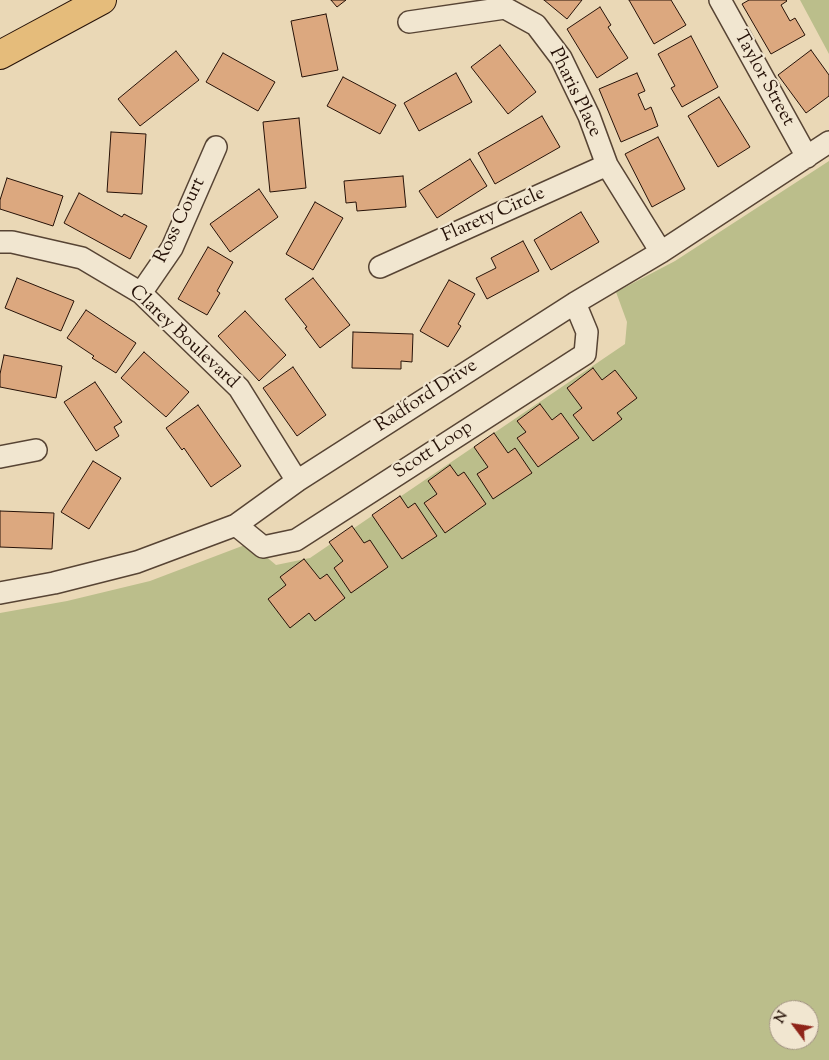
<!DOCTYPE html>
<style>
body{margin:0}
#map{position:relative;width:829px;height:1060px;overflow:hidden;background:#ead8b6;font-family:"Sorts Mill Goudy",serif}
canvas{display:block}
.north{position:absolute;left:769px;top:1000px;width:50px;height:50px;box-sizing:border-box;background:#f1e6d0;border:1px solid #a09180;border-radius:50%;rotate:301deg;font-size:14px;font-weight:700;line-height:20px;text-align:center;color:#261208}
.north::after{content:'';display:block;margin:auto;width:18px;height:22px;background:#8f2418;clip-path:polygon(50% 0,100% 100%,50% 72%,0 100%)}
</style>
<div id="map">
<canvas width="829" height="1060"></canvas>
<div class="north">N</div>
</div>
<script>
const context = document.querySelector('canvas').getContext('2d');
context.lineJoin = 'round';
function fill(path, color) { context.fillStyle = color; context.fill(path, 'evenodd'); }
const toPath = rows => new Path2D(rows.map(r => 'M' + r).join(''));
function trace(path, color, width, dash) { context.strokeStyle = color; context.lineWidth = width; context.lineCap = dash ? 'butt' : 'round'; context.setLineDash(dash || []); context.stroke(path); }
function write(font, color, halo, rows, align = 'center') {
  context.font = font + ' "Sorts Mill Goudy",serif'; context.lineWidth = 4.5; context.setLineDash([]); context.textBaseline = 'middle'; context.strokeStyle = halo; context.fillStyle = color; for (const [text, x, y, turn = 0] of rows) {
    context.save(); context.translate(x, y); context.rotate((+turn || 0) * Math.PI / 180); context.textAlign = isNaN(turn) ? turn : align; if (halo) context.strokeText(text, 0, 0); context.fillText(text, 0, 0); context.restore();
  }
}
fill(toPath([
 [800,0,829,0,829,54],
 [829,161,829,1060,0,1060,0,613,67,601,150,581,250,543,276,565,310,558,625,344,627,322,616,292,675,261],
 [779,1010,809,1010,809,1040,779,1040]
]), '#bbbe8b');
const building = toPath([
 [331,0,346,0,337,7,331,0],
 [544,0,582,0,567,19,544,0],
 [629,0,671,0,686,25,654,44,629,0],
 [749,0,786,0,787,1,781,5,790,21,795,18,805,35,771,54,742,4,749,0],
 [600,7,611,25,608,27,628,58,597,78,567,29,600,7],
 [326,14,338,70,302,77,291,21,326,14],
 [691,36,718,87,682,107,671,88,675,86,658,54,691,36],
 [500,45,536,92,508,114,471,67,500,45],
 [811,50,829,75,829,96,806,113,778,75,811,50],
 [176,51,199,80,140,126,118,99,176,51],
 [223,53,275,82,258,111,206,82,223,53],
 [456,73,472,102,419,131,404,103,456,73],
 [637,73,645,91,638,94,645,110,651,107,658,126,621,142,599,89,637,73],
 [343,77,396,105,380,134,327,106,343,77],
 [719,97,750,147,718,167,688,116,719,97],
 [542,116,560,147,495,184,478,153,542,116],
 [299,118,306,188,270,192,263,122,299,118],
 [111,132,146,134,142,194,107,192,111,132],
 [658,137,685,189,652,207,625,154,658,137],
 [470,159,487,186,437,218,419,191,470,159],
 [403,176,406,207,357,211,356,202,346,203,344,181,403,176],
 [7,178,63,196,53,226,0,209,0,200,7,178],
 [259,189,278,217,230,252,210,224,259,189],
 [79,193,122,217,124,214,147,226,130,259,64,223,79,193],
 [315,202,343,218,313,270,286,254,315,202],
 [581,212,599,242,551,270,534,240,581,212],
 [523,241,539,271,487,299,476,278,496,268,491,258,523,241],
 [208,247,233,262,217,291,220,293,207,315,178,299,208,247],
 [17,278,74,301,61,331,5,308,17,278],
 [313,278,350,325,320,348,305,328,307,327,285,299,313,278],
 [449,280,475,294,458,324,461,326,448,347,420,331,449,280],
 [86,310,136,343,116,373,92,358,94,356,67,338,86,310],
 [245,311,286,355,259,381,218,336,245,311],
 [353,332,413,334,412,362,401,361,401,369,352,368,353,332],
 [144,352,189,392,166,417,121,378,144,352],
 [4,355,62,366,56,398,0,387,0,374,4,355],
 [293,367,326,415,297,436,263,388,293,367],
 [593,368,602,380,615,370,637,398,617,413,622,419,593,441,573,415,582,408,567,388,593,368],
 [95,382,122,422,114,427,119,436,96,451,64,402,95,382],
 [540,404,552,420,561,413,579,438,538,467,517,438,526,432,517,421,540,404],
 [198,405,241,466,211,487,184,448,182,450,166,428,198,405],
 [494,433,508,453,515,448,532,473,493,499,477,474,488,467,474,447,494,433],
 [93,461,121,478,89,529,61,512,93,461],
 [450,465,458,476,464,472,486,504,445,533,424,503,437,494,428,481,450,465],
 [400,496,408,508,415,503,437,536,402,559,372,515,400,496],
 [0,511,54,513,52,549,0,547,0,511],
 [352,526,364,543,370,540,388,567,351,593,334,568,343,561,329,542,352,526],
 [304,559,320,579,327,574,345,598,315,621,309,613,290,628,268,599,286,585,280,577,304,559]
]);
fill(building, '#dca87f');
trace(building, '#261208', 1);
const minor = toPath([
 [720,0,807,157],
 [409,22,505,8,536,25,561,58,589,116,607,165,661,252],
 [0,242,12,242,82,258,141,293,239,388,297,481],
 [380,267,607,165],
 [141,293,172,248,216,147],
 [0,457,36,450],
 [236,525,263,547,296,540,585,354,587,332,575,303],
 [0,593,54,583,137,562,236,525,297,481,575,303,661,252,829,142]
]);
const major = toPath([
 [0,55,102,0]
]);
trace(minor, '#574434', 24);
trace(major, '#261208', 30);
trace(minor, '#f1e6d0', 21);
trace(major, '#e5bc7b', 28);
write('19px', '#261208', '#f1e6d0', [
 ["Taylor Street",763,79,61],
 ["Pharis Place",574,93,64],
 ["Flarety Circle",494,216,-24],
 ["Ross Court",181,221,-64],
 ["Clarey Boulevard",183,338,43],
 ["Radford Drive",427,397,-33],
 ["Scott Loop",434,451,-33]
]);
</script>
